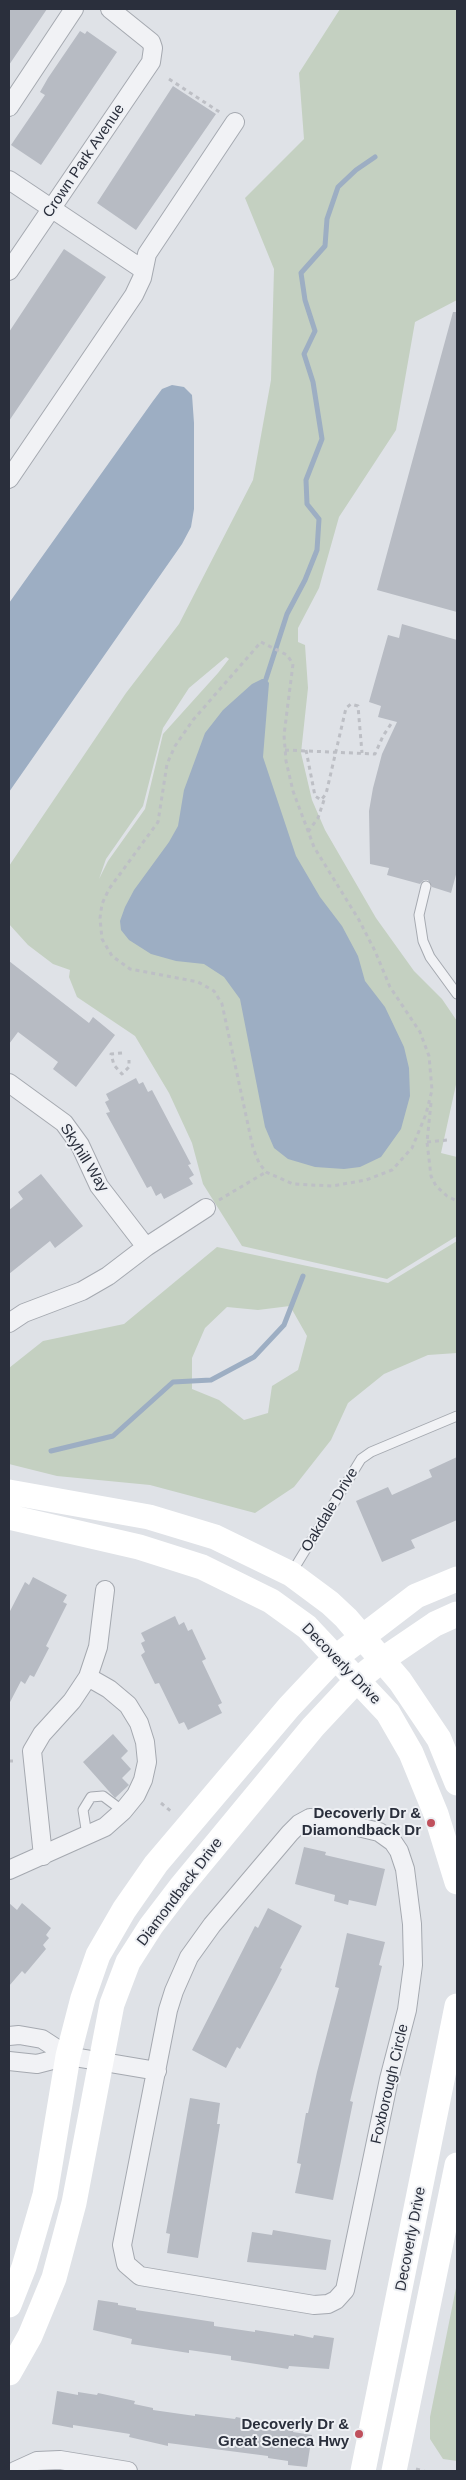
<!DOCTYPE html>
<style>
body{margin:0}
#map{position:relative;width:466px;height:2480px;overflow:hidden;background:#dfe2e7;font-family:Arial,sans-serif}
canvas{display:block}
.frame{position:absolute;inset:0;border:10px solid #2a2f3c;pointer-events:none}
</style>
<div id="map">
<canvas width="466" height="2480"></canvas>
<div class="frame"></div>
</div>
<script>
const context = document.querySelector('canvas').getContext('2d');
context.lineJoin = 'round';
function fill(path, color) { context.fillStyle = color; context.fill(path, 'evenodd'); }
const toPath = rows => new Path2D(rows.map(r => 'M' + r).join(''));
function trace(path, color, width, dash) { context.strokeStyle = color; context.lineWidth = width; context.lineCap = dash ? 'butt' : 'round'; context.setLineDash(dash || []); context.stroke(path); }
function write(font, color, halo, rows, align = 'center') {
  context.font = font + ' Arial,sans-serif'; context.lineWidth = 4; context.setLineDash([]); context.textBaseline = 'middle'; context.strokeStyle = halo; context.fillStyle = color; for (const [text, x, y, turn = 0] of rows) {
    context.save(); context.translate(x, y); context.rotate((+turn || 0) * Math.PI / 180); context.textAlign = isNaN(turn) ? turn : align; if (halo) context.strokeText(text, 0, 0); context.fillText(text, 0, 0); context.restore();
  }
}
fill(toPath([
 [340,9,457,9,457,300,415,322,396,430,339,517,319,588,298,628,298,642,305,645,308,688,301,753,312,800,325,830,376,918,414,971,442,999,457,1021,457,1080,441,1153,457,1157,457,1236,387,1279,242,1246,203,1184,192,1143,169,1093,135,1036,77,997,69,977,70,970,53,964,28,945,9,924,9,866,126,693,179,624,253,480,271,380,274,269,245,198,304,139,299,73],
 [226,657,229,659,218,673,163,734,145,809,108,861,99,879,106,859,143,806,163,728,189,688],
 [457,1241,457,1353,428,1355,384,1374,348,1403,331,1440,294,1487,255,1513,150,1485,57,1476,9,1464,9,1368,43,1341,124,1324,217,1247,388,1283],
 [227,1307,258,1310,290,1306,307,1336,298,1370,272,1386,268,1413,244,1420,219,1400,192,1389,192,1358,205,1328],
 [457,2283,457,2461,443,2459,430,2439,430,2417]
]), '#c4d0c1');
fill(toPath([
 [172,385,184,387,192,395,194,423,194,509,191,527,182,544,9,792,9,603,153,401,162,389],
 [262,679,266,679,269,683,263,757,296,856,320,897,342,926,358,956,365,981,385,1007,404,1047,409,1068,410,1096,401,1129,381,1157,360,1167,344,1169,315,1167,288,1159,274,1148,265,1127,240,999,224,977,204,964,176,961,151,954,129,940,121,930,120,921,125,907,134,890,169,842,178,826,184,790,205,733,223,710,252,684]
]), '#9daec3');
trace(toPath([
 [266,679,287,614,305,580,317,550,319,519,307,504,306,480,322,439,313,382,304,354,315,331,305,300,301,273,325,246,327,219,338,187,356,170,375,157],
 [51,1451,113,1436,173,1382,211,1380,254,1357,284,1325,303,1276]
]), '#9daec3', 5);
fill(toPath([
 [9,9,47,9,9,65],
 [80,31,85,34,87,31,117,52,41,165,11,145,45,95,40,92,48,78],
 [173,86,216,114,136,230,97,203],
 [64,249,106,277,9,421,9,332],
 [453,312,457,312,457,612,377,590],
 [402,624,457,640,457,871,451,893,432,887,428,880,424,880,420,884,387,875,389,868,370,864,369,811,373,788,382,754,397,722,378,717,381,706,369,702,388,635,399,638],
 [9,961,89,1023,93,1017,115,1035,76,1087,53,1069,58,1062,18,1032,9,1044],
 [136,1078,139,1084,143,1082,148,1092,152,1090,191,1164,188,1165,194,1175,189,1178,193,1184,164,1199,161,1193,156,1196,151,1186,147,1188,106,1113,110,1112,105,1102,109,1100,106,1094],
 [41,1174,83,1226,55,1248,50,1241,9,1274,9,1210,23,1199,18,1192],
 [457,1457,457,1520,411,1540,415,1548,382,1562,356,1501,388,1487,392,1495,432,1477,429,1470],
 [33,1577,67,1595,63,1602,67,1604,46,1646,49,1648,34,1677,30,1675,25,1684,21,1681,9,1704,9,1613,25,1582,29,1585],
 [175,1616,179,1625,184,1622,188,1631,192,1629,206,1659,202,1661,222,1703,218,1705,222,1713,188,1730,184,1722,179,1724,159,1683,155,1684,141,1655,145,1652,141,1643,145,1641,141,1633],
 [113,1734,128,1751,121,1758,131,1769,122,1778,129,1785,115,1798,83,1762],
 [304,1847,326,1852,325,1855,385,1869,376,1906,349,1900,348,1905,334,1901,335,1895,295,1884],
 [9,1903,17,1910,22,1903,51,1928,46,1935,49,1938,43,1945,46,1949,25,1974,22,1971,9,1986],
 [268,1908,302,1926,280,1968,282,1969,276,1981,240,2049,237,2047,226,2068,192,2050,255,1926,258,1928],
 [347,1933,385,1942,379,1965,382,1966,350,2101,353,2102,333,2200,295,2193,301,2164,297,2163,306,2113,308,2113,317,2072,339,1988,335,1987],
 [190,2098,220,2103,217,2124,220,2124,198,2258,167,2253,170,2234,166,2233],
 [273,2230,331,2240,326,2270,247,2262,252,2232,272,2235],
 [98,2300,118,2303,118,2305,136,2308,136,2310,214,2322,214,2326,255,2332,255,2330,294,2336,294,2334,313,2338,314,2335,334,2338,329,2369,289,2366,288,2369,231,2360,231,2356,189,2350,189,2353,131,2344,132,2339,93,2330],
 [57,2391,78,2395,78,2392,97,2395,98,2393,135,2401,134,2404,153,2408,153,2410,195,2416,195,2414,235,2419,236,2417,294,2428,293,2432,312,2435,307,2467,288,2465,288,2461,268,2458,268,2456,168,2443,168,2446,129,2437,130,2434,73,2425,73,2428,52,2424]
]), '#b7bbc3');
const lane = toPath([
 [426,886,419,915,423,941,430,957,457,994],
 [292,1572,361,1459,371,1452,457,1416],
 [87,1835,83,1810,91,1797,103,1796,123,1811]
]);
const street = toPath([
 [9,107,74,9],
 [9,180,142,269],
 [9,271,151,62,153,48,151,42,110,9],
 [9,479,134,295,142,278,147,254,235,122],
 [9,1083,64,1123,80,1145,99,1186,146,1247],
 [9,1323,24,1313,82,1291,108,1276,146,1247,206,1208],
 [310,1818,329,1820,379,1832,393,1842,399,1851,405,1869,412,1924,413,1965,407,2010,389,2079,345,2290,336,2300,328,2304,314,2305,140,2276,126,2264,122,2245,168,2010,174,1991,189,1957,212,1925,290,1833,299,1824,310,1818],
 [43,1856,32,1751,42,1734,72,1701,88,1677,98,1647,105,1590],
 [9,1870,105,1827,123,1811,136,1795,143,1780,147,1762,145,1742,139,1723,128,1705,109,1689,88,1677],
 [9,2036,19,2035,42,2039,68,2056],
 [9,2061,37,2064,68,2056,157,2071],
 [15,2471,37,2461,60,2460,128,2471]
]);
trace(lane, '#a5a9b0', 11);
trace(street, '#a5a9b0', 20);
trace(toPath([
 [169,79,221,113],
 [261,642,287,655,293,664,284,735,286,761,293,791,314,847,359,920,375,951,390,987,420,1032,429,1056,432,1090,426,1114,412,1148,392,1170,366,1180,332,1186,293,1184,266,1172,259,1163,253,1148,222,1004,214,991,198,982,130,969,112,956,102,939,100,918,102,904,109,889,158,822,167,764,175,746,193,720,261,642],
 [285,750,375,754,383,736,393,721],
 [306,750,315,796,321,800,326,794,346,708,351,704,358,706,362,753],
 [308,832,318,818,325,797],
 [122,1053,111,1054,114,1065,122,1074,129,1067,129,1060],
 [431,1103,427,1142,431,1176,436,1186,447,1196,457,1201],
 [427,1142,448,1140],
 [219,1200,266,1172],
 [9,1761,17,1761],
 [161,1803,173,1813],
 [416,2469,424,2471]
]), '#bdbfc5', 3, [4, 4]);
trace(lane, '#f1f2f5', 9);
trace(street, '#f1f2f5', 18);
trace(toPath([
 [9,1492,149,1517,215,1537,291,1574,330,1603,346,1618,400,1681,439,1739,457,1783],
 [9,1517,139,1547,202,1567,271,1601,307,1627,388,1713,411,1753,436,1814,457,1882],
 [9,2305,24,2267,45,2195,68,2056,83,1998,98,1955,124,1910,156,1864,289,1707,335,1658,416,1596,457,1579],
 [9,2373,30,2336,54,2278,74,2203,112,2004,128,1962,151,1926,180,1888,313,1727,356,1681,382,1660,435,1624,457,1614],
 [363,2471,457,2006],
 [394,2471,457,2165]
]), '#fff', 25);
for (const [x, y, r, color] of [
 [431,1823,5,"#bf505c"],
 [359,2434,5,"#bf505c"]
]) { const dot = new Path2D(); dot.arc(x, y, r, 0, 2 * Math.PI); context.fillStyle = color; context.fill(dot); trace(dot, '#eef0f4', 2); }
write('15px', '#2a2f3c', '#eef0f4', [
 ["Crown Park Avenue",84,161,-56],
 ["Skyhill Way",84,1158,58],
 ["Oakdale Drive",330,1510,-59],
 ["Decoverly Drive",341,1664,46],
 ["Diamondback Drive",180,1892,-53],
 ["Foxborough Circle",390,2084,-77],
 ["Decoverly Drive",411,2239,-79]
]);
write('bold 15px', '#2a2f3c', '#eef0f4', [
 ["Decoverly Dr &",421,1814],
 ["Diamondback Dr",421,1831],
 ["Decoverly Dr &",349,2425],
 ["Great Seneca Hwy",349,2442]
], 'right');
</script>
